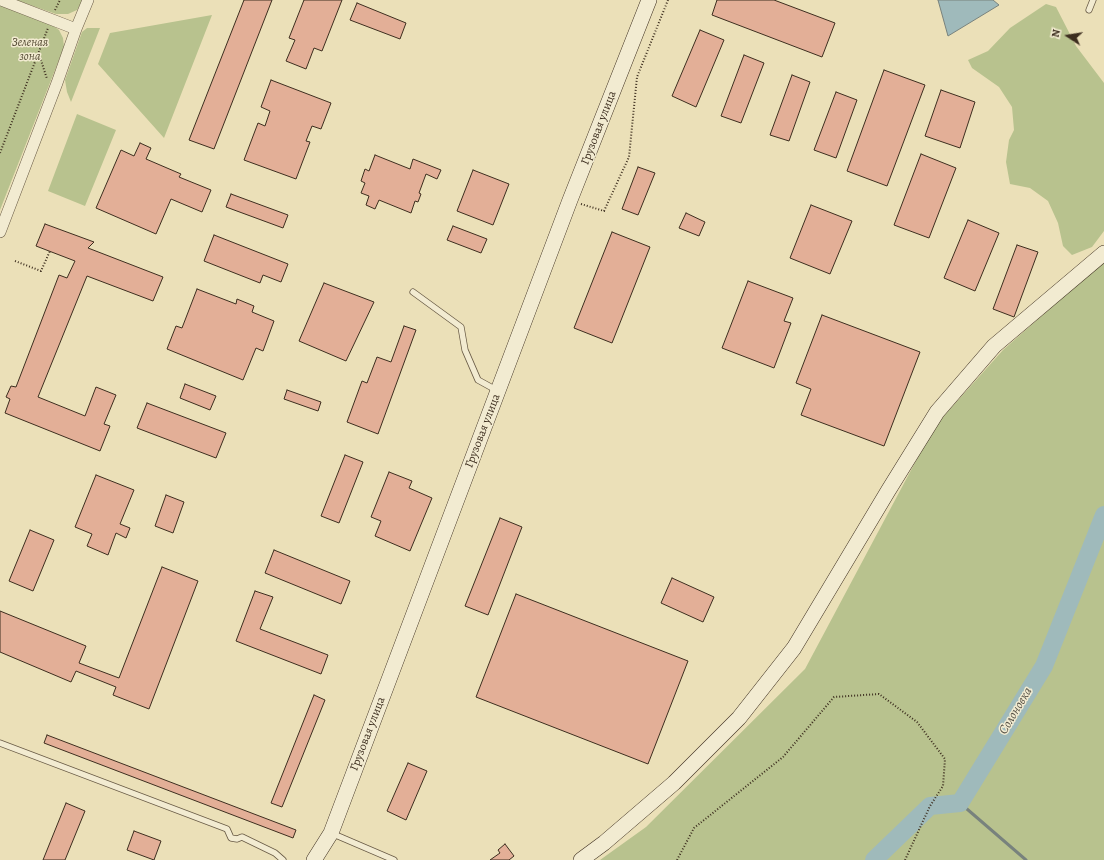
<!DOCTYPE html>
<meta charset="utf-8">
<style>
body{margin:0}
#map{position:relative;width:1104px;height:860px;overflow:hidden;background:#ebe0b8;font-family:Alegreya,serif}
canvas{display:block}
.north{position:absolute;left:1048px;top:16px;width:40px;height:40px;-webkit-text-stroke:3px #f2ebd1;paint-order:stroke;rotate:282deg;font-size:11px;font-weight:700;line-height:16px;text-align:center;color:#3d2e1f}
.north::after{content:'';display:block;margin:auto;width:14px;height:18px;background:#3d2e1f;clip-path:polygon(50% 0,100% 100%,50% 72%,0 100%)}
</style>
<div id="map">
<canvas width="1104" height="860"></canvas>
<div class="north">N</div>
</div>
<script>
const context = document.querySelector('canvas').getContext('2d');
context.lineJoin = 'round';
function fill(path, color) { context.fillStyle = color; context.fill(path, 'evenodd'); }
const toPath = rows => new Path2D(rows.map(r => 'M' + r).join(''));
function trace(path, color, width, dash) { context.strokeStyle = color; context.lineWidth = width; context.lineCap = dash ? 'butt' : 'round'; context.setLineDash(dash || []); context.stroke(path); }
function write(font, color, halo, rows, align = 'center') {
  context.font = font + ' Alegreya,serif'; context.lineWidth = 3; context.setLineDash([]); context.textBaseline = 'middle'; context.strokeStyle = halo; context.fillStyle = color; for (const [text, x, y, turn = 0] of rows) {
    context.save(); context.translate(x, y); context.rotate((+turn || 0) * Math.PI / 180); context.textAlign = isNaN(turn) ? turn : align; if (halo) context.strokeText(text, 0, 0); context.fillText(text, 0, 0); context.restore();
  }
}
fill(toPath([
 [16,0,83,0,77,10,68,14,56,14],
 [1046,4,1056,7,1076,46,1104,83,1104,231,1092,247,1072,255,1063,246,1058,223,1048,201,1030,188,1010,184,1006,162,1009,140,1014,130,1012,107,999,87,972,68,968,60,988,51,1010,28],
 [0,5,52,25,59,30,63,38,64,47,0,210],
 [212,15,164,138,98,64,110,33],
 [87,28,100,28,71,102,67,92,65,80,82,32],
 [77,114,116,130,85,206,48,191],
 [1104,261,1104,860,600,860,646,827,805,669,934,427,1003,350]
]), '#b8c28e');
const water = toPath([
 [938,0,993,0,999,5,948,36,938,0]
]);
fill(water, '#9fbabb');
trace(water, '#78827d', 1);
trace(toPath([
 [960,803,1026,860]
]), '#78827d', 3);
trace(toPath([
 [874,860,930,806,960,803,1044,666,1104,515]
]), '#9fbabb', 18);
const building = toPath([
 [244,0,272,0,214,149,189,140,244,0],
 [304,0,342,0,322,51,314,48,306,69,286,61,295,40,289,38,304,0],
 [717,0,774,0,835,23,822,57,712,15,717,0],
 [357,3,406,23,400,39,350,20,357,3],
 [700,30,724,40,696,107,672,96,700,30],
 [744,55,764,63,741,123,721,116,744,55],
 [884,70,925,85,887,186,847,171,884,70],
 [792,75,810,82,789,141,770,135,792,75],
 [271,80,331,103,321,129,312,126,306,141,310,142,296,179,244,160,258,123,265,126,270,111,261,107,271,80],
 [941,90,975,102,960,148,925,136,941,90],
 [836,92,857,100,836,158,814,150,836,92],
 [140,143,151,148,146,159,181,174,179,177,211,190,202,212,171,199,156,234,96,208,121,150,134,156,140,143],
 [921,154,956,168,929,238,894,225,921,154],
 [375,155,410,169,413,159,441,170,437,179,426,174,419,193,421,194,418,202,415,201,411,213,379,200,375,209,366,205,369,196,361,193,365,183,361,181,365,169,369,171,375,155],
 [638,167,655,173,638,215,622,209,638,167],
 [473,170,509,184,493,225,457,211,473,170],
 [231,194,288,215,283,228,226,207,231,194],
 [811,205,852,221,830,274,790,258,811,205],
 [686,213,705,222,699,236,679,228,686,213],
 [968,220,999,233,975,291,944,278,968,220],
 [45,224,94,242,88,248,163,277,153,301,87,276,38,397,85,416,96,387,116,395,104,424,110,426,100,451,5,413,10,399,6,397,11,386,16,387,59,275,67,278,75,261,36,246,45,224],
 [453,226,487,239,481,253,447,240,453,226],
 [612,232,650,247,612,343,574,328,612,232],
 [214,235,288,264,281,282,263,275,260,283,204,261,214,235],
 [1017,245,1038,252,1014,317,993,309,1017,245],
 [748,281,793,298,784,321,791,323,774,368,722,348,748,281],
 [324,283,374,302,346,361,299,341,324,283],
 [197,289,236,304,237,299,254,306,252,312,274,321,263,351,256,348,243,380,167,349,176,326,182,328,197,289],
 [822,315,920,352,884,446,801,415,811,389,796,383,822,315],
 [404,326,416,330,378,434,347,422,362,381,367,383,377,357,391,362,404,326],
 [185,384,216,396,210,410,180,398,185,384],
 [287,390,321,402,318,411,284,399,287,390],
 [147,403,226,433,216,458,137,428,147,403],
 [345,455,363,462,339,523,321,516,345,455],
 [389,472,412,481,409,488,432,498,410,551,375,536,381,521,371,517,389,472],
 [96,475,134,490,120,524,130,528,126,538,116,533,108,555,87,546,92,534,75,527,96,475],
 [166,495,184,502,173,533,155,526,166,495],
 [500,518,522,527,488,615,465,606,500,518],
 [30,530,54,540,33,591,9,581,30,530],
 [274,550,350,581,341,604,265,573,274,550],
 [162,567,198,581,149,709,113,695,116,687,76,671,71,682,0,652,0,611,86,646,79,663,119,678,162,567],
 [672,578,714,597,703,622,661,603,672,578],
 [255,591,273,597,260,629,328,655,321,674,236,641,255,591],
 [516,594,688,661,648,764,476,697,516,594],
 [314,695,325,700,282,807,271,803,314,695],
 [47,735,296,830,293,838,44,743,47,735],
 [408,763,427,771,406,820,387,811,408,763],
 [66,803,85,811,65,860,43,860,66,803],
 [134,831,161,841,154,860,127,850,134,831],
 [505,844,514,856,509,860,490,860,500,853,498,850,505,844]
]);
fill(building, '#e3af97');
trace(building, '#3d2e1f', 1);
const lane = toPath([
 [1089,10,1093,0],
 [413,292,461,327,465,350,478,380,498,391],
 [0,743,227,829,231,838,237,839,242,837,275,853,283,860],
 [331,833,394,860]
]);
const street = toPath([
 [1,0,76,29],
 [0,232,57,83,76,29,88,0]
]);
const secondary = toPath([
 [314,860,331,833,570,200,649,0],
 [581,860,604,843,674,783,739,718,794,648,888,491,937,412,994,346,1104,253]
]);
trace(lane, '#685a45', 7);
trace(street, '#685a45', 12);
trace(secondary, '#3d2e1f', 16);
trace(toPath([
 [55,10,60,0],
 [39,54,47,79],
 [0,153,48,28],
 [581,204,604,211,629,157,637,77,668,0],
 [15,261,41,271,50,251],
 [677,860,694,828,783,757,834,697,879,694,917,722,945,759,943,786,930,806,905,860]
]), '#3d2e1f', 2, [1, 2]);
trace(lane, '#f2ebd1', 5.5);
trace(street, '#f2ebd1', 11);
trace(secondary, '#f2ebd1', 15);
write('italic 12px', '#564c35', '#f2ebd1', [
 ["Зеленая",30,43],
 ["зона",30,57]
]);
write('12px', '#3d2e1f', '#f2ebd1', [
 ["Грузовая улица",599,128,-69],
 ["Грузовая улица",483,431,-69],
 ["Грузовая улица",368,734,-69]
]);
write('italic 13px', '#565146', '#f2ebd1', [
 ["Солоновка",1016,711,-59]
]);
</script>
